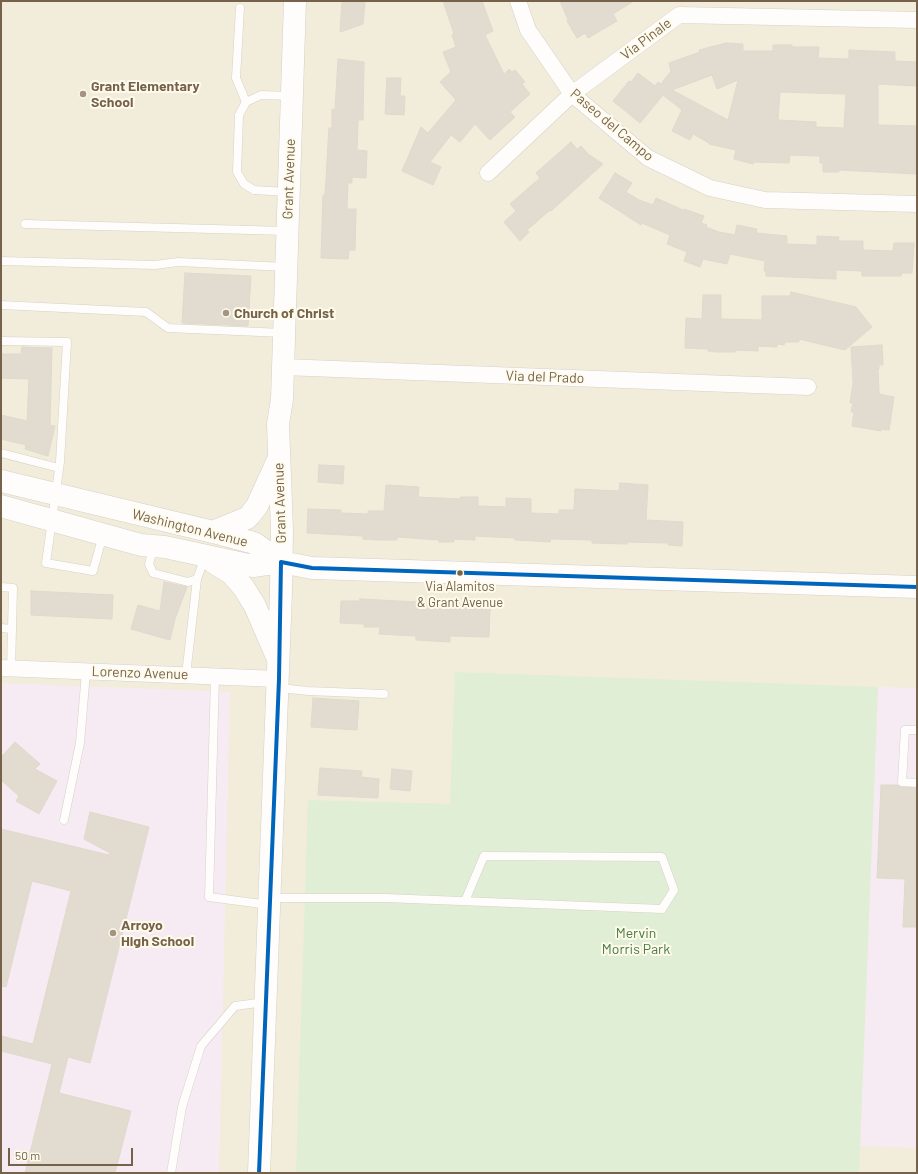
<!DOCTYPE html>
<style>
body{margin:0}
#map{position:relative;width:918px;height:1174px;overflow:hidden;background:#f7f4eb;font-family:Barlow,sans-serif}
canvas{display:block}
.frame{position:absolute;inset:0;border:2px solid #76624a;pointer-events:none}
.scale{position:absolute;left:8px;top:1148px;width:125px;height:18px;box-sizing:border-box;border:2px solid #76624a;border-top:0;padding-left:5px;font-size:12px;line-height:14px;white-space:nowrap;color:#76624a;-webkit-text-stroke:3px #fffbec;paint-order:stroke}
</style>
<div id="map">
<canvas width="918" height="1174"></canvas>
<div class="frame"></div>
<div class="scale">50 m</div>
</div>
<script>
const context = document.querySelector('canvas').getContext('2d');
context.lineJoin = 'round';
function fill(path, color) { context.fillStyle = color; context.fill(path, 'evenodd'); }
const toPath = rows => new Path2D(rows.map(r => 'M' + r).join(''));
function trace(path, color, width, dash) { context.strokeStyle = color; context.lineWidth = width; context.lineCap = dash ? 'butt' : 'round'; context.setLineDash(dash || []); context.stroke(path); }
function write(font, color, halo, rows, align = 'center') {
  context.font = font + ' Barlow,sans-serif'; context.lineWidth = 4; context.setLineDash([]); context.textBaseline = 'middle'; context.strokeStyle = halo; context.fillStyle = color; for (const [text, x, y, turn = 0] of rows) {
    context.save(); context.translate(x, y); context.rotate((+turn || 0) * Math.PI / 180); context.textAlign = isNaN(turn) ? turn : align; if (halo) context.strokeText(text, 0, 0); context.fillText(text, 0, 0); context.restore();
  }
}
fill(toPath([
 [1,1,917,1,917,1173,1,1173]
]), '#f2ecdb');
fill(toPath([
 [1,683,230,692,219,1173,1,1173],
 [878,687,917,688,917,1148,860,1146]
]), '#f6ebf3');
fill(toPath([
 [455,672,878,687,859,1173,296,1173,308,800,450,804]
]), '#e0eed6');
const building = toPath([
 [342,1,365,1,363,24,340,32,342,1],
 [443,1,482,1,493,31,485,35,504,74,509,69,512,72,515,70,525,82,522,84,530,94,510,112,515,117,490,140,475,124,460,142,451,135,430,162,441,167,433,185,402,171,421,127,428,133,456,100,440,82,451,72,443,52,456,47,452,35,454,34,443,1],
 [560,1,634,1,613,14,617,21,588,38,585,33,577,38,567,21,568,20,560,1],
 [726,43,743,44,743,51,773,51,773,45,792,45,792,47,819,47,818,58,849,59,849,50,895,52,895,61,917,62,917,86,878,84,878,125,917,126,916,174,839,170,839,172,823,172,823,163,820,163,820,156,790,155,789,163,754,162,753,164,734,159,736,150,709,144,709,143,693,134,690,140,672,131,682,110,663,95,640,123,613,101,629,81,631,82,638,73,655,86,658,82,661,84,671,71,669,63,700,52,699,50,726,43],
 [712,75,717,89,738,80,728,120,672,90,712,75],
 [780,92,846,94,844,128,816,127,816,122,778,120,780,92],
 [338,59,364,62,363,120,358,120,357,150,367,151,366,178,352,177,352,183,348,183,347,209,356,209,355,250,349,250,348,259,321,258,323,195,325,195,329,128,332,128,332,109,335,110,338,59],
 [387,78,401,78,400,96,405,96,404,115,385,114,387,78],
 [571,142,577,149,581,146,588,154,603,164,551,211,550,210,527,230,529,232,520,241,504,222,516,211,510,204,540,178,536,173,571,142],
 [615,173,632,183,626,192,639,200,653,205,656,198,683,210,684,209,704,216,701,223,707,225,706,227,719,232,735,235,737,225,757,229,756,233,787,236,787,244,817,245,817,236,839,237,838,241,863,241,863,250,893,251,894,243,914,243,912,273,902,273,901,276,862,276,862,271,836,270,836,279,766,276,766,271,764,271,765,261,730,254,727,264,703,259,700,267,684,261,687,252,667,244,670,235,642,223,641,225,599,198,615,173],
 [185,273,251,276,248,326,182,323,185,273],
 [791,292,856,307,872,327,845,350,799,339,799,342,785,342,784,345,777,344,777,347,758,346,758,351,735,350,735,352,716,352,708,351,708,349,685,348,686,318,702,319,703,295,721,295,721,319,762,320,762,296,790,296,791,292],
 [882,345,883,365,879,365,879,369,878,369,879,394,894,397,889,430,881,429,881,431,852,426,854,412,851,412,853,403,850,403,853,383,851,347,882,345],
 [22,347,52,348,50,425,55,426,48,456,25,449,26,445,1,439,1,415,27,421,29,379,1,378,1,354,21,354,22,347],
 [319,465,344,466,343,484,318,482,319,465],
 [620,483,648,485,646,520,683,522,682,546,668,545,668,543,627,542,627,544,592,543,592,540,551,539,550,542,535,541,515,540,515,538,475,536,475,540,454,539,454,542,439,542,439,540,397,537,397,540,378,540,363,539,363,536,307,533,308,509,341,510,341,513,368,514,368,511,384,511,386,485,419,487,418,497,460,499,460,497,478,497,478,506,506,507,506,498,531,499,531,513,559,514,559,510,574,510,575,489,619,491,620,483],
 [164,582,187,587,175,619,170,640,131,629,138,605,160,611,164,582],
 [31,591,113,595,112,619,31,615,31,591],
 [360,599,437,603,437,600,452,600,452,605,472,606,472,609,490,609,489,637,450,636,450,642,416,640,416,636,379,634,380,627,364,627,364,624,340,623,341,601,360,601,360,599],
 [313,698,359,701,357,730,311,727,313,698],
 [15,742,40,764,35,769,57,781,39,814,16,801,19,796,1,780,1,757,15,742],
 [320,768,362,771,361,777,379,779,378,798,318,795,320,768],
 [392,769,412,771,410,791,390,789,392,769],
 [881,785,898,785,902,787,917,788,917,927,903,927,905,879,877,878,881,785],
 [90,812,149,827,90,1063,68,1057,59,1093,131,1111,115,1173,25,1173,52,1064,1,1051,1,1036,33,1044,71,891,32,881,6,987,1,986,1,829,109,855,110,853,84,839,90,812]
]);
fill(building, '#e2dbd0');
trace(building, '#e0d9cd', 1);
const lane = toPath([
 [240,8,236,78,246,102],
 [288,192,254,190,244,184,237,172,238,144,239,115,246,102,261,95,291,96],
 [25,224,287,231],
 [1,261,155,265,178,262,286,267],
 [1,305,146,312,168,328,283,333],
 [1,341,67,342,60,462,46,563,93,571,103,535],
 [1,453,59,468],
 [154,546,149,564,153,573,188,582,197,579,205,557],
 [1,587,13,588,12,629,1,628],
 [11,669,12,629],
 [186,675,197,579],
 [215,676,209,897,269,905],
 [279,688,308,691,384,694],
 [917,730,905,730,902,782,917,783],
 [64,820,80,743,86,672],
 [270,898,385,898,662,909,674,890,662,857,484,856,465,901],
 [171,1173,182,1107,201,1046,235,1006,265,1002]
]);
const street = toPath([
 [518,1,528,30,572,94,648,158,710,188,765,200,917,204],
 [488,173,572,94,679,15,917,20],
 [283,367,808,387],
 [1,668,279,679]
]);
const secondary = toPath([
 [1,481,213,532,254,543,281,562],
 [1,506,141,545,165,547,253,566,281,562,312,568,917,587],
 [213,532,247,518,250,515,257,506,277,462],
 [213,562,231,573,244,588,255,606,277,657],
 [259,1173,281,591,282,530,278,424,282,399,295,1]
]);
trace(lane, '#d6d1c9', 9);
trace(street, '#d6d1c9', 17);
trace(secondary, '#d5d0c6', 23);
trace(lane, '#fefdfc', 8);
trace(street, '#fefdfc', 16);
trace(secondary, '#fefdfc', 22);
trace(toPath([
 [281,562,312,568,917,587],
 [259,1173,279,679,281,562]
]), '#0065bd', 4);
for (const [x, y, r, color] of [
 [83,94,4,"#a39582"],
 [226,313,4,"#a39582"],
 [460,573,3.5,"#76624a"],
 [113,933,4,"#a39582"]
]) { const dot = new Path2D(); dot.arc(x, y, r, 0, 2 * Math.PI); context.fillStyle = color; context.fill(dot); trace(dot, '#fffbec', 1.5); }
write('13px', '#76624a', '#fffbec', [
 ["Via Alamitos",460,587],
 ["& Grant Avenue",460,603]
]);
write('14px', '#76624a', '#fffbec', [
 ["Via Pinale",646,39,-37],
 ["Paseo del Campo",612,125,40],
 ["Grant Avenue",289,179,-88],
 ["Via del Prado",545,377,2],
 ["Grant Avenue",280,503,-92],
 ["Washington Avenue",190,528,14],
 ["Lorenzo Avenue",140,673,2]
]);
write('bold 14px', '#76624a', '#fffbec', [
 ["Grant Elementary",91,86],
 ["School",91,102],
 ["Church of Christ",234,313],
 ["Arroyo",121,925],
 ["High School",121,941]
], 'left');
write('14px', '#497c42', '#fffbec', [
 ["Mervin",636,933],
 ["Morris Park",636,949]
]);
</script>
